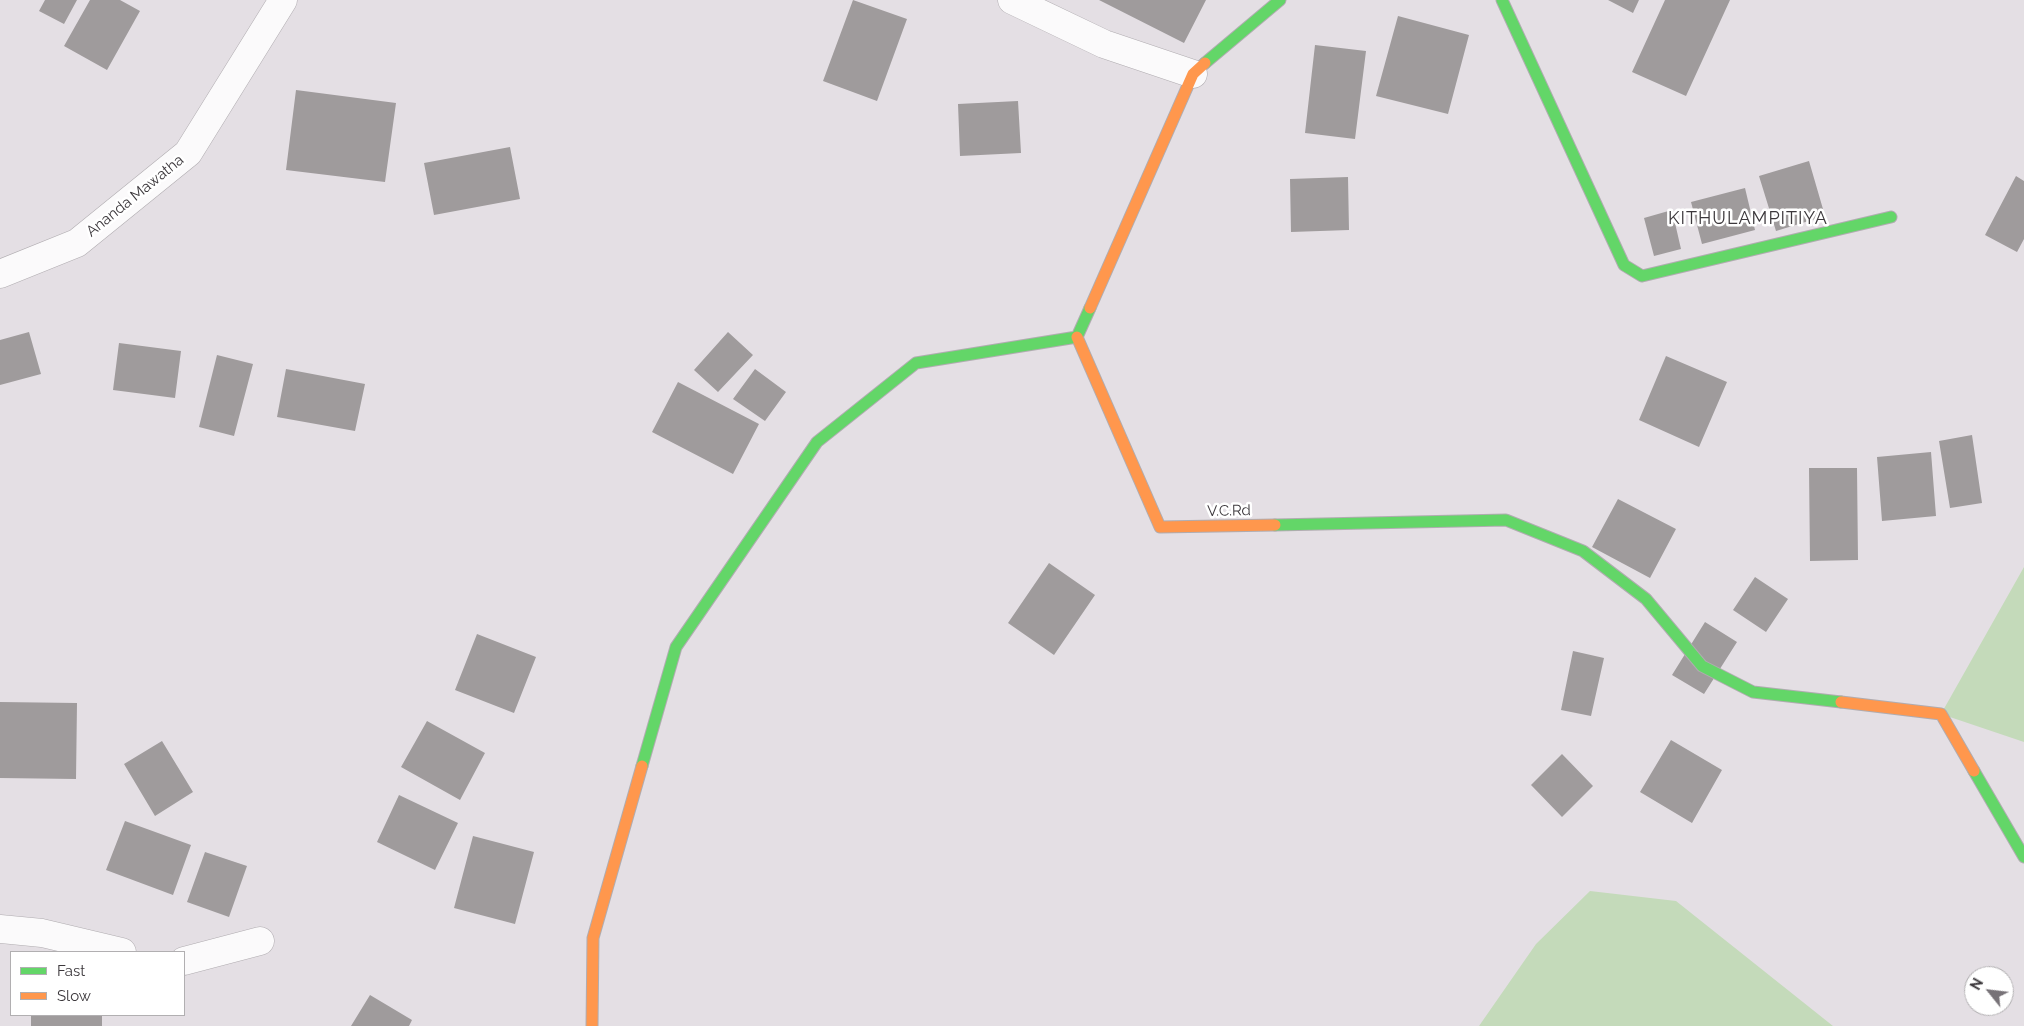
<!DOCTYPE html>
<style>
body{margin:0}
#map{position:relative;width:2024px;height:1026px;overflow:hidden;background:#e4dfe4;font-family:Raleway,sans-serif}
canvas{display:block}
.legend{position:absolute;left:10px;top:951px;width:175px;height:65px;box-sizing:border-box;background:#fff;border:1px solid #b1afb1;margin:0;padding:6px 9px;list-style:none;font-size:15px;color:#3c383c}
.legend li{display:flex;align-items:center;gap:10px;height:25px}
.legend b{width:25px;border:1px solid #b1afb1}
.north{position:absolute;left:1964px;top:966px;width:50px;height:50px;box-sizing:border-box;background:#fff;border:1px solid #b1afb1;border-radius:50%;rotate:299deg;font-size:14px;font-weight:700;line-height:20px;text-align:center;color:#3c383c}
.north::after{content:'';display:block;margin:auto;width:18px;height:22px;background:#777277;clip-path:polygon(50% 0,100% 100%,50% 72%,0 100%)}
</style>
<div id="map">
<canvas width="2024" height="1026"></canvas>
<ul class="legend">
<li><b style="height:6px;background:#63d668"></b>Fast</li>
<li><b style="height:6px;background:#ff974d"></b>Slow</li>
</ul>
<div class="north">N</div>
</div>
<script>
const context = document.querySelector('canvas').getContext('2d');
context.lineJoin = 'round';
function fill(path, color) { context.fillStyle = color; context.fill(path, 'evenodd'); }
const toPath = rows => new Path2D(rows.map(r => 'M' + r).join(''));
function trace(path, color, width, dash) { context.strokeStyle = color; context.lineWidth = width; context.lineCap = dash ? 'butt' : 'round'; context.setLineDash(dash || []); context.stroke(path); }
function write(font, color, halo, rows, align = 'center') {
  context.font = font + ' Raleway,sans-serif'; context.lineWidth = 5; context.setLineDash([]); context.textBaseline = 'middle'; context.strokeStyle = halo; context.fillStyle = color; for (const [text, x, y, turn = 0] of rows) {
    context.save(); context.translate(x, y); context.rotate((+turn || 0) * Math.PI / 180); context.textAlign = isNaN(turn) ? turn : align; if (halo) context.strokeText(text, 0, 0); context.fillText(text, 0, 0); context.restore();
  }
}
fill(toPath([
 [2024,567,2024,742,1941,714],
 [1590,891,1676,901,1833,1026,1479,1026,1536,944]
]), '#c4daba');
fill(toPath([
 [45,0,77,0,64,24,39,11],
 [90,0,120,0,140,11,107,70,64,46],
 [853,0,907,19,877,101,823,81],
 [1099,0,1206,0,1184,43],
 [1608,0,1639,0,1633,13],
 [1665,0,1730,0,1686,96,1632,72],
 [1398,16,1469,35,1448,114,1376,96],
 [1315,45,1366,51,1355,139,1305,133],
 [296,90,396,103,385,182,286,170],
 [1018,101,1021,153,960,156,958,104],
 [510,147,520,199,434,215,424,163],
 [1809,161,1825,216,1776,231,1759,176],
 [2016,176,2024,181,2024,239,2017,252,1985,235],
 [1348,177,1349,230,1291,232,1290,179],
 [1745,188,1755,230,1702,244,1691,202],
 [1672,210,1681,249,1654,256,1644,218],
 [29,332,41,374,0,385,0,340],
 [728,332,753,355,718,392,694,370],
 [119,343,181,351,175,398,113,390],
 [217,355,253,364,234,436,199,427],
 [1666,356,1727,382,1699,447,1639,420],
 [286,369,365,384,355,431,277,417],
 [755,369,786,392,765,421,733,399],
 [678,382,759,424,733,474,652,432],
 [1972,435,1982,503,1950,508,1939,441],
 [1931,452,1936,516,1882,521,1877,457],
 [1809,468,1857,468,1858,560,1810,561],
 [1618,499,1676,529,1650,578,1592,547],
 [1049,563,1095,595,1054,655,1008,623],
 [1755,577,1788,599,1766,632,1733,610],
 [1705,622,1737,642,1704,694,1672,675],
 [477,634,536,657,514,713,455,690],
 [1573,651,1604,658,1591,716,1561,710],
 [0,702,77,703,76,779,0,778],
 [427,721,485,753,460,800,401,767],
 [1671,740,1722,770,1692,823,1640,792],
 [162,741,193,792,155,816,124,764],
 [1562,754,1593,786,1562,817,1531,785],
 [399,795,458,823,435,870,377,842],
 [125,821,191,845,173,895,106,870],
 [473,836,534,852,515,924,454,908],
 [205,852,247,866,229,917,187,902],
 [370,995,412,1020,409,1026,351,1026],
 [31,1015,102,1015,102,1026,31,1026]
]), '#9f9b9c');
const street = toPath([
 [1012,0,1104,44,1193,74],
 [0,274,77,243,188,153,283,0],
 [0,929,42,933,122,952],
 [184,961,260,941]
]);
const fast = toPath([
 [1502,0,1624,265,1642,276,1891,217],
 [1205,63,1280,0],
 [1275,525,1506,520,1583,551,1646,599,1702,666,1753,692,1841,702],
 [642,766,676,647,817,442,916,363,1077,337,1090,308],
 [1974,771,2024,857]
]);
const slow = toPath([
 [1090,308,1193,74,1205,63],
 [1077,337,1160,527,1275,525],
 [1841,702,1941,714,1974,771],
 [592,1026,593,938,642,766]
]);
trace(street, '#b0acb0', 29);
trace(fast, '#b0acb0', 13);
trace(slow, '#b0acb0', 13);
trace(street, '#fbfafb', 28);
trace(fast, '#63d668', 11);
trace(slow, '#ff974d', 11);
write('15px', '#3c383c', '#fff', [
 ["Ananda Mawatha",135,196,-39],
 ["V.C.Rd",1229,511,-1]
]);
context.letterSpacing = '1px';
write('18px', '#3c383c', '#fff', [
 ["KITHULAMPITIYA",1748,219]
]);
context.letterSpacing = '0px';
</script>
